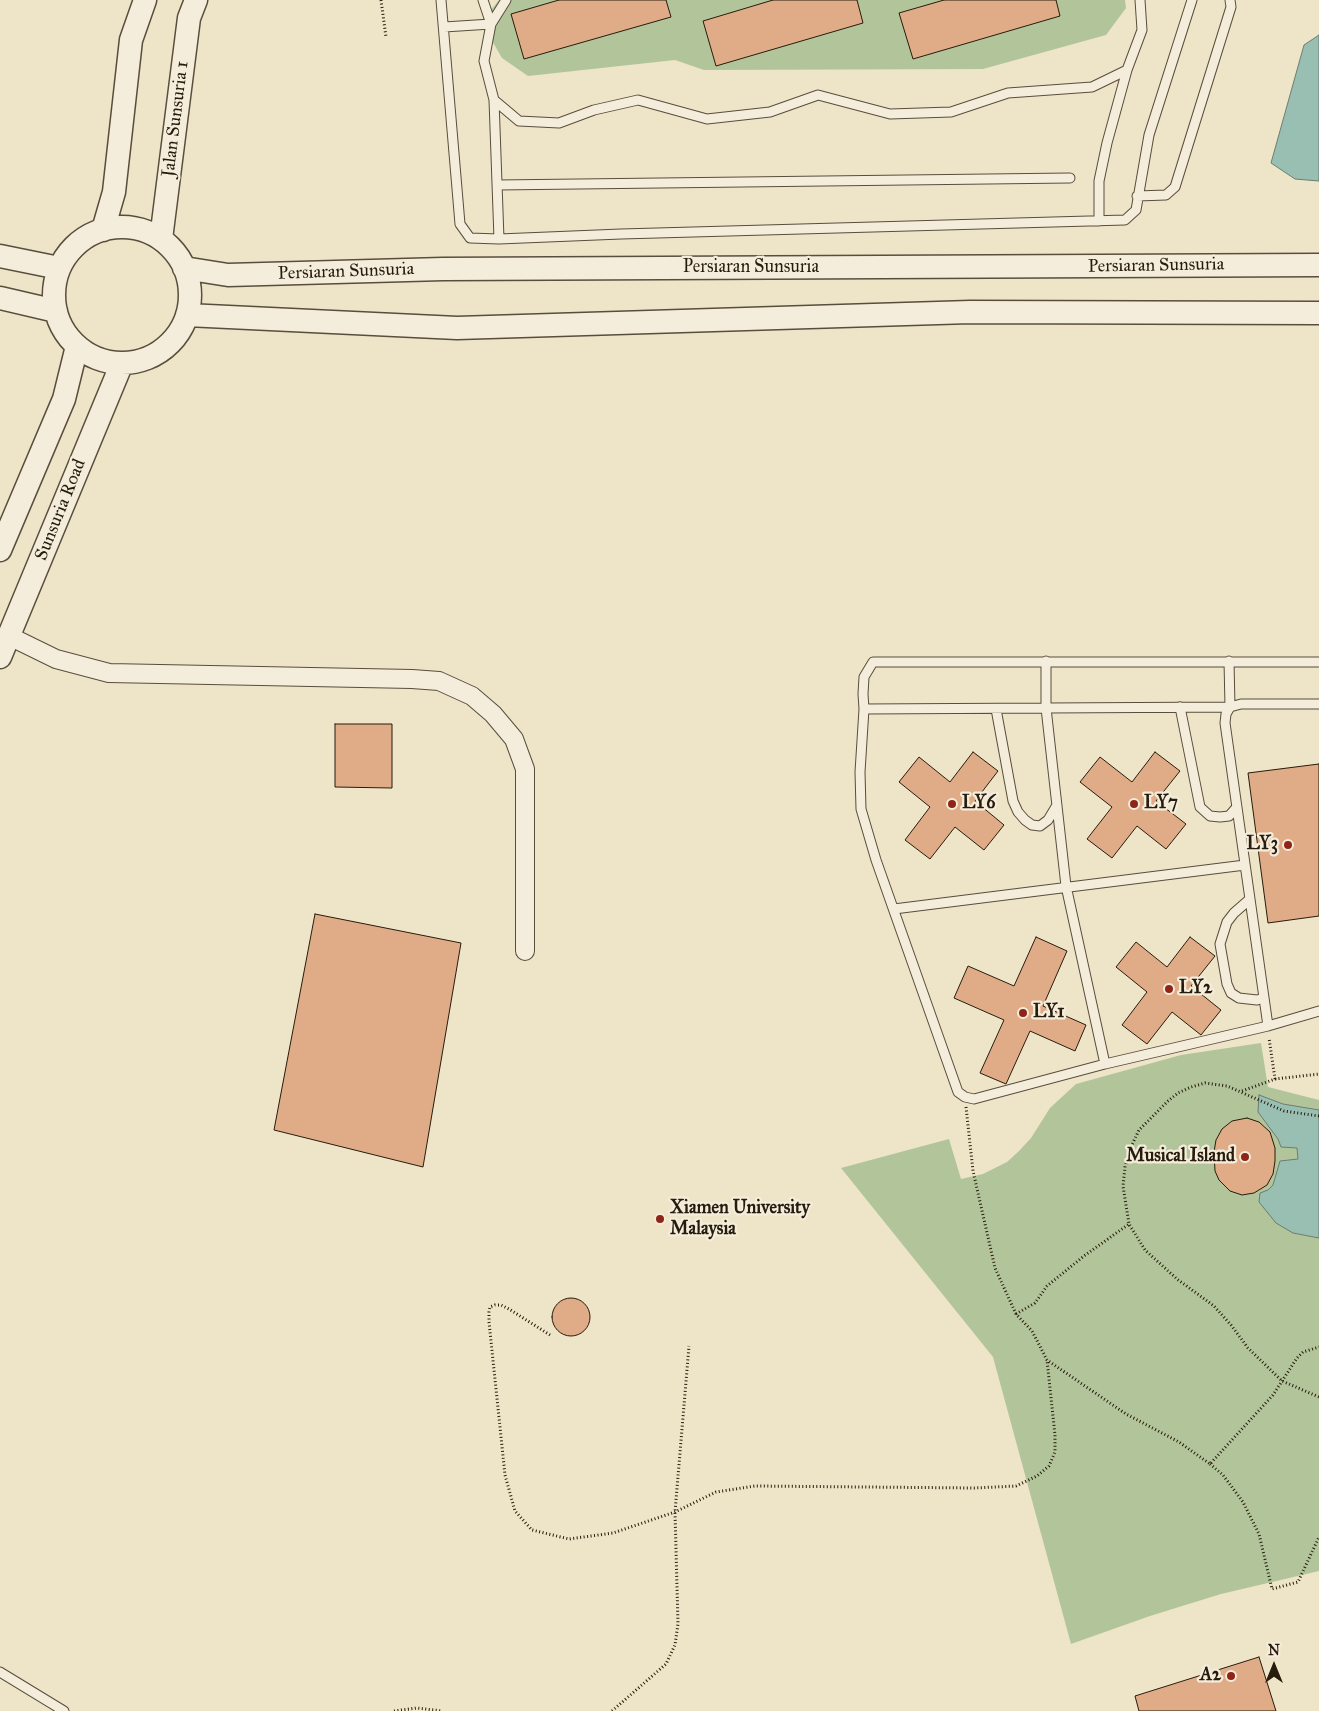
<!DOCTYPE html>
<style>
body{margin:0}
#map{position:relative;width:1319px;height:1711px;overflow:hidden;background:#eee4c7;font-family:"IM FELL Great Primer",serif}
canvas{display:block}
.north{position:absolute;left:1249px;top:1641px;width:50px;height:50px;-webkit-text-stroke:4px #f4eddb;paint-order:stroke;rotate:0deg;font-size:14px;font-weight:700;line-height:20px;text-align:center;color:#271b0d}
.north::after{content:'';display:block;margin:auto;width:18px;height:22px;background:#271b0d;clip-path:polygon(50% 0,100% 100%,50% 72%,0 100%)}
</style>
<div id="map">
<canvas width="1319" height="1711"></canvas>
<div class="north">N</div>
</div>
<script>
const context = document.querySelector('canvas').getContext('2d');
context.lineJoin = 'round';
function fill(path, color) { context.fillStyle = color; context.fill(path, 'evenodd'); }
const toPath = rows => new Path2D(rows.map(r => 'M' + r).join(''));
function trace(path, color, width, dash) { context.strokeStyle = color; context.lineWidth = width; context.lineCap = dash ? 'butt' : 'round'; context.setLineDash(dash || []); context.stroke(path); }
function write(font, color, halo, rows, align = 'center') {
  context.font = font + ' "IM FELL Great Primer",serif'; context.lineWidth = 4.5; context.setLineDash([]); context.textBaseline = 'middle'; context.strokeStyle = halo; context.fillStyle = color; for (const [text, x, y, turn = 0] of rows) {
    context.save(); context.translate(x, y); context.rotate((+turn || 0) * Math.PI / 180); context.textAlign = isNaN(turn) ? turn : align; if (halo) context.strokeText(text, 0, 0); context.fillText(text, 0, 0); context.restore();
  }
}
fill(toPath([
 [499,0,1125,0,1126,8,1106,35,983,69,704,70,675,60,528,76,502,58,491,39,490,11],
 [1261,1043,1268,1087,1319,1100,1319,1571,1221,1594,1150,1616,1071,1644,993,1357,841,1168,949,1139,961,1179,983,1174,1007,1162,1019,1151,1031,1138,1050,1108,1076,1084,1181,1055]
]), '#b2c59a');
const water = toPath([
 [1319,35,1319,181,1295,179,1271,163,1304,45,1319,35],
 [1259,1095,1283,1104,1319,1110,1319,1238,1293,1233,1276,1223,1259,1202,1260,1193,1268,1190,1273,1185,1280,1161,1298,1159,1297,1148,1281,1147,1278,1139,1258,1112,1259,1095]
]);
fill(water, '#99bfb3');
trace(water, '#6b7d71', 1);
const building = toPath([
 [559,0,666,0,671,17,524,59,511,14,559,0],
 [773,0,857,0,863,23,716,66,703,21,773,0],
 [944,0,1056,0,1060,16,913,59,899,13,944,0],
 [335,724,392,724,392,788,335,787,335,724],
 [973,752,998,771,975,801,1004,825,984,850,955,827,930,859,905,840,930,807,899,782,919,757,950,782,973,752],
 [1155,752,1180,771,1156,801,1186,824,1166,849,1137,826,1112,858,1087,839,1112,807,1080,782,1100,757,1132,782,1155,752],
 [1319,764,1319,916,1268,923,1248,773,1319,764],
 [315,914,461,943,423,1167,274,1130,315,914],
 [1036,937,1067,951,1043,1006,1086,1025,1075,1051,1030,1031,1006,1084,980,1073,1004,1020,954,998,968,966,1014,986,1036,937],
 [1190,937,1215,956,1191,986,1221,1010,1201,1035,1172,1012,1147,1044,1122,1025,1147,992,1116,967,1136,942,1167,967,1190,937],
 [1247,1118,1259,1122,1270,1132,1275,1148,1275,1161,1273,1174,1267,1185,1254,1193,1242,1195,1230,1191,1219,1180,1215,1171,1214,1152,1216,1140,1222,1129,1232,1121,1247,1118],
 '552 1317a19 19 0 1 1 38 0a19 19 0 1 1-38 0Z',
 [1259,1657,1276,1711,1139,1711,1135,1696,1259,1657]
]);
fill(building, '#e0ac88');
trace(building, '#271b0d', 1);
const service = toPath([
 [441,0,460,224,470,238,499,239,621,234,1125,220,1136,210,1149,135,1192,0],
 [506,0,491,24,484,61,494,100,519,121,559,123,594,110,638,100,707,119,770,112,818,95,890,114,951,112,1008,93,1092,87,1127,70,1142,30,1140,0],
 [444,27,491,24,483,0],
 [494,100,499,239],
 [497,185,1070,178],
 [1137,196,1166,195,1175,187,1231,7,1230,0],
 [1099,221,1099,181,1107,143,1127,70],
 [1046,661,1046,708,1066,886,1105,1064],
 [1319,662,873,662,864,677,863,694,864,709,860,772,861,809,876,860,958,1092,965,1097,974,1099,1105,1064,1268,1026,1319,1011],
 [1180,707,1200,807,1210,816,1220,817,1229,816,1237,807],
 [864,709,1230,707,1229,661],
 [996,709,1013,801,1018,812,1025,820,1032,825,1040,826,1048,820,1057,805],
 [1250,899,1234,913,1227,922,1220,944,1227,984,1231,993,1239,998,1257,1000,1264,998],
 [894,909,1245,865],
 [1268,1026,1225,723,1226,714,1230,707,1241,704,1319,704],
 [0,1672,64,1711]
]);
const minor = toPath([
 [9,636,56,659,109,673,412,679,439,681,472,696,493,714,514,739,525,769,525,951]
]);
const tertiary = toPath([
 '54 295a68 68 0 1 1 136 0a68 68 0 1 1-136 0Z',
 [103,230,114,192,131,40,145,0],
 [161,239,189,18,196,0],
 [0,256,59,268],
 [184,268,228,275,443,269,1319,265],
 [0,298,56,311],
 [187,315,457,328,970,312,1319,313],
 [0,550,64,399,77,346],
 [0,657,122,363]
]);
trace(service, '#594d3c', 11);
trace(minor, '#594d3c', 20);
trace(tertiary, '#594d3c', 25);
trace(toPath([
 [381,0,386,37],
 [1275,1079,1319,1074],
 [1242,1091,1275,1079,1269,1038],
 [966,1107,973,1171,995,1268,1016,1314,1032,1331,1047,1360,1126,1414,1179,1442,1210,1464,1273,1395,1297,1358,1303,1352,1319,1347],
 [1319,1116,1284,1111,1227,1086,1205,1083,1191,1087,1178,1093,1168,1101,1139,1130,1130,1149,1125,1167,1123,1186,1129,1224,1145,1250,1177,1279,1214,1306,1231,1325,1248,1348,1282,1381,1319,1397],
 [1016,1314,1035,1303,1047,1286,1084,1256,1129,1224],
 [550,1335,509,1309,501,1305,495,1305,490,1307,489,1312,489,1322,505,1475,515,1511,532,1530,569,1539,613,1533,675,1512,716,1492,755,1486,974,1488,1016,1486,1037,1476,1049,1466,1055,1452,1055,1435,1047,1360],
 [1210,1464,1223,1475,1243,1502,1259,1534,1272,1589,1298,1582,1319,1537],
 [394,1711,417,1708,442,1711],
 [612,1711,666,1664,675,1645,678,1624,675,1512,689,1346]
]), '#271b0d', 3, [1, 2.5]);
trace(service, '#f4eddb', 9);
trace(minor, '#f4eddb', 18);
trace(tertiary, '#f4eddb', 22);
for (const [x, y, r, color] of [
 [952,804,5,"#8f2418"],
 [1134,804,5,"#8f2418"],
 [1288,845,5,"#8f2418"],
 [1169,989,5,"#8f2418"],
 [1023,1013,5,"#8f2418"],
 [1245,1157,5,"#8f2418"],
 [660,1219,5,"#8f2418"],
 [1231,1676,5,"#8f2418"]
]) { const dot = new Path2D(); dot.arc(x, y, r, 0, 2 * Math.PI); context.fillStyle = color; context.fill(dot); trace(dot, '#f4eddb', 2); }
write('18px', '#271b0d', '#f4eddb', [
 ["Jalan Sunsuria 1",176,119,-83],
 ["Persiaran Sunsuria",1156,266,-1],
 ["Persiaran Sunsuria",751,268],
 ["Persiaran Sunsuria",346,272,-2],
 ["Sunsuria Road",61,510,-68]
]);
write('bold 18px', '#271b0d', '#f4eddb', [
 ["LY6",962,804],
 ["LY7",1144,804],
 ["LY3",1278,845,"right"],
 ["LY2",1179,989],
 ["LY1",1033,1013],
 ["Musical Island",1235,1157,"right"],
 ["Xiamen University",670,1209],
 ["Malaysia",670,1230],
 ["A2",1221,1676,"right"]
], 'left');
</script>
